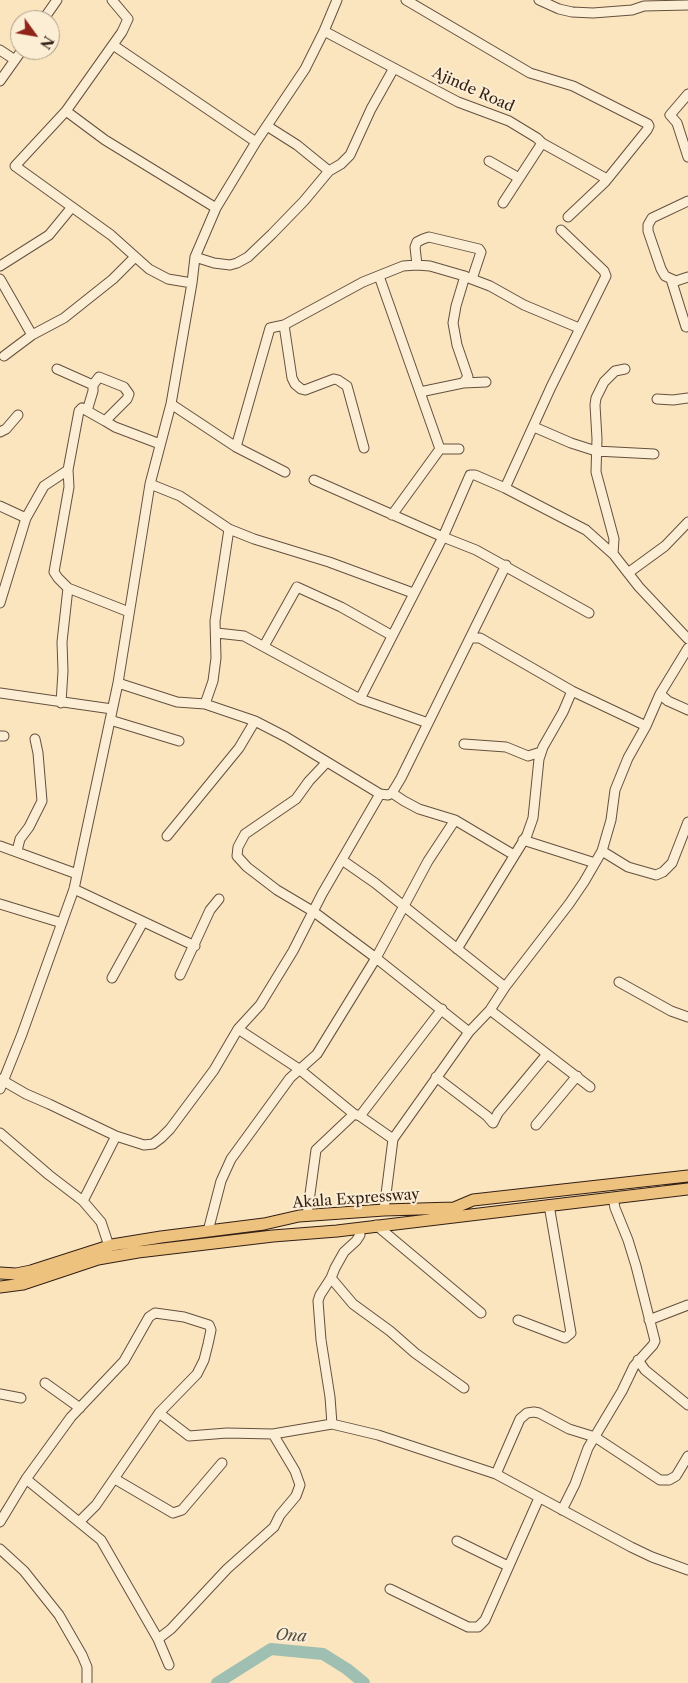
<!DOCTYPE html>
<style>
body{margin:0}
#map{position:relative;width:688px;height:1683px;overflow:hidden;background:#fae5be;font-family:"Libre Caslon Text",serif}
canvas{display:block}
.north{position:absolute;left:10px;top:10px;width:50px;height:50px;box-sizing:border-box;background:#fceed5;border:1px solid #ac9b88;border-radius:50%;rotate:122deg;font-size:14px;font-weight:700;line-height:20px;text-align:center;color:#331f15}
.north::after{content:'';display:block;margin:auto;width:18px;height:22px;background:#8f2418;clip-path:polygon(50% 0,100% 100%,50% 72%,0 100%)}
</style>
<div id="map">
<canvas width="688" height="1683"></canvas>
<div class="north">N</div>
</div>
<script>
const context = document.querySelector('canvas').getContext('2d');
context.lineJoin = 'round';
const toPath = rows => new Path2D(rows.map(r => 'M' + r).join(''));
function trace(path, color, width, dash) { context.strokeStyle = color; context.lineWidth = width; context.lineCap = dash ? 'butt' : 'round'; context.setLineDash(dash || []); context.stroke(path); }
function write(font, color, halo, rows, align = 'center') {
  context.font = font + ' "Libre Caslon Text",serif'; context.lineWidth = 4; context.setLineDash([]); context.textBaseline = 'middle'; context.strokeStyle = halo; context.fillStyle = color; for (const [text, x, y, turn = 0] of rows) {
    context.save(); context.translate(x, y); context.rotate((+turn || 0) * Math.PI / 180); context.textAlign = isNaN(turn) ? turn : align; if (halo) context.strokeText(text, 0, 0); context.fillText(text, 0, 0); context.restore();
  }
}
trace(toPath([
 [217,1683,271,1649,323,1654,347,1669,364,1683]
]), '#9ebfb1', 12);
const minor = toPath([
 [112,0,128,19,122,32,66,111,15,166,111,235,149,269,168,279,192,283],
 [406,0,530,73,573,86,648,124,649,126,647,130,605,182,568,217],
 [539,0,559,9,572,12,593,13,632,10,644,6,688,5],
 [43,20,57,0],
 [324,31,458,102,509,121,537,138,542,143,607,179],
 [113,45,256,142],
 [0,50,15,60],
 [0,81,22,50],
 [688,94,670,115,677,123,688,157],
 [66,111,105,140,216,208],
 [267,126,297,145,329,171],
 [489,161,519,178],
 [688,201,652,218,648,225,648,231,661,269,665,276,676,281,688,277],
 [503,203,542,143],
 [195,257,214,263,230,265,237,263,248,257,272,234,304,201,329,171,341,164,350,155,371,109,394,68],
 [417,265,415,247,417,242,423,239,429,237,479,249,481,252,472,279],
 [0,266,49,235,72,207],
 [379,276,440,449],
 [0,279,32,335],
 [671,279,686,327],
 [284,325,292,378,295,384,301,389,305,390,334,379,338,380,347,386,364,448],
 [4,356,32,335,64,318,113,279,135,257],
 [57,369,93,385],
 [463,383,486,382],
 [420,392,463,383,468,377,457,345,453,323,456,306,465,276],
 [657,399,673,400,688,398],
 [171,404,236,447,285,472],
 [87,411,93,391,93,385,99,377,124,387,129,394,127,399,105,421,82,408,79,411,68,470,69,487,54,572,58,578,68,588,129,612],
 [105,421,115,427,160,444],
 [534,427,571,443,596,451,654,454],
 [0,432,6,429,18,415],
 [236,447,270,328,284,325,363,282,403,266,417,265,430,266,461,275,490,286,524,305,579,328],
 [440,449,459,449],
 [314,480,443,537,476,550,589,613],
 [150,484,180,496,229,529,254,539,329,562,413,593],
 [505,488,551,387,606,276,604,271,561,230],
 [0,506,26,518],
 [392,515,440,449],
 [613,554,614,539,596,472,597,439,595,405,596,398,604,382,615,371,625,369],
 [628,573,665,546,688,522],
 [0,603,26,518,44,486,68,470],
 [217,633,244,636,360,699,428,723],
 [470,638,480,638,572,691,646,726],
 [264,646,297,587,341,607,391,635],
 [0,693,112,709],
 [660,694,668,701,688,710],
 [360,699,443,537,470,475,475,475,505,488,586,530,614,555,639,587,688,639],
 [61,703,63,671,62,642,68,588],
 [205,704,213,681,216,658,215,621,229,529],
 [110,720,179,741],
 [0,736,4,736],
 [464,744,506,747,528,756,541,752],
 [326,763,309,781,296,799,245,834,238,847,237,856,247,867,277,890,314,912,376,958,469,1032],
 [392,793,404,801,419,809,455,820,514,855],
 [380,794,388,795,392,793,401,778,506,565],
 [167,836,239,748,255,721],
 [523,840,595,863],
 [0,846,77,874],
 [17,851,20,839,29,827,42,801,38,753,35,739],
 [602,851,628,867,656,875,663,872,672,863,688,822],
 [342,860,375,883,505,987],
 [74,889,195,946],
 [0,904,62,923],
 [457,949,527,835,533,818,539,759,543,747,563,712,572,691],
 [180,975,210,910,219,899],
 [112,978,143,922],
 [619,982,671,1011,688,1017],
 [490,1010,590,1087],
 [238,1029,299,1069,354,1114,360,1116,393,1139,469,1032,490,1010,505,987,569,904,584,882,602,851,611,820,615,790,628,758,646,726,660,694,688,648],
 [436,1077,487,1116,493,1123,498,1113,547,1054],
 [0,1079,26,1094,49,1104,116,1136,144,1145,153,1144,161,1138,170,1129,214,1070,238,1029,260,1005,293,951,322,894,380,794,286,737,255,721,205,704,177,702,118,683],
 [0,1089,22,1034,74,889,118,683,150,484,171,404,192,283,195,257,216,208,256,142,305,69,324,31,337,0],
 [360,1116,442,1009],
 [536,1125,577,1076],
 [0,1133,49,1175,83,1201,116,1136],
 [83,1201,101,1222,109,1246],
 [384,1210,393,1139],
 [307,1216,316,1150,354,1114],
 [376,1225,481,1313],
 [208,1231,221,1181,231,1159,290,1078,317,1054,376,958,428,861,455,820],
 [331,1278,353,1304,390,1331,415,1353,464,1388],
 [518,1320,565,1338,571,1333,549,1205],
 [649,1320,688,1305],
 [638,1360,645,1370,688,1405],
 [45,1383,80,1408],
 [0,1394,21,1398],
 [159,1413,189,1436,227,1433,273,1434,332,1424,378,1435,496,1474,631,1547,652,1557,688,1570],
 [332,1424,330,1397,321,1340,318,1301,320,1295,331,1278,335,1268,344,1252,356,1241,360,1235,359,1228],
 [496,1474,520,1419,527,1413,534,1412,539,1413,569,1429,595,1437,660,1480,669,1480,676,1476,688,1456],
 [26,1479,101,1540,158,1639,169,1665],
 [115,1479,173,1513,182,1510,222,1463],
 [562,1510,575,1484,588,1448,622,1391,634,1366,653,1345,655,1341,636,1266,628,1240,615,1208,613,1198],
 [0,1522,26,1479,71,1417,124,1361,149,1317,155,1313,184,1317,209,1325,211,1330,208,1344,204,1360,197,1374,159,1413,96,1505,80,1521],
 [457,1541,508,1566],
 [0,1549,24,1571,59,1615,82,1655,87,1667,87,1683],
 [390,1589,468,1627,478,1627,485,1620,539,1498],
 [158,1639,171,1629,227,1569,274,1527,280,1515,296,1496,300,1485,295,1471,273,1434]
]);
const major = toPath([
 [0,1273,16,1274,31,1271,112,1245,161,1237,264,1224,299,1216,384,1210,454,1208,473,1200,688,1176],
 [0,1287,23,1284,98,1259,138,1252,273,1236,337,1231,688,1189]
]);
trace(minor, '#65503f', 11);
trace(major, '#331f15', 13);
trace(minor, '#fceed5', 9);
trace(major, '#edc27f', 11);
write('15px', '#331f15', '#fceed5', [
 ["Ajinde Road",473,90,24],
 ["Akala Expressway",356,1199,-4]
]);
write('italic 16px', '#534f44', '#fceed5', [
 ["Ona",291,1636,3]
]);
</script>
